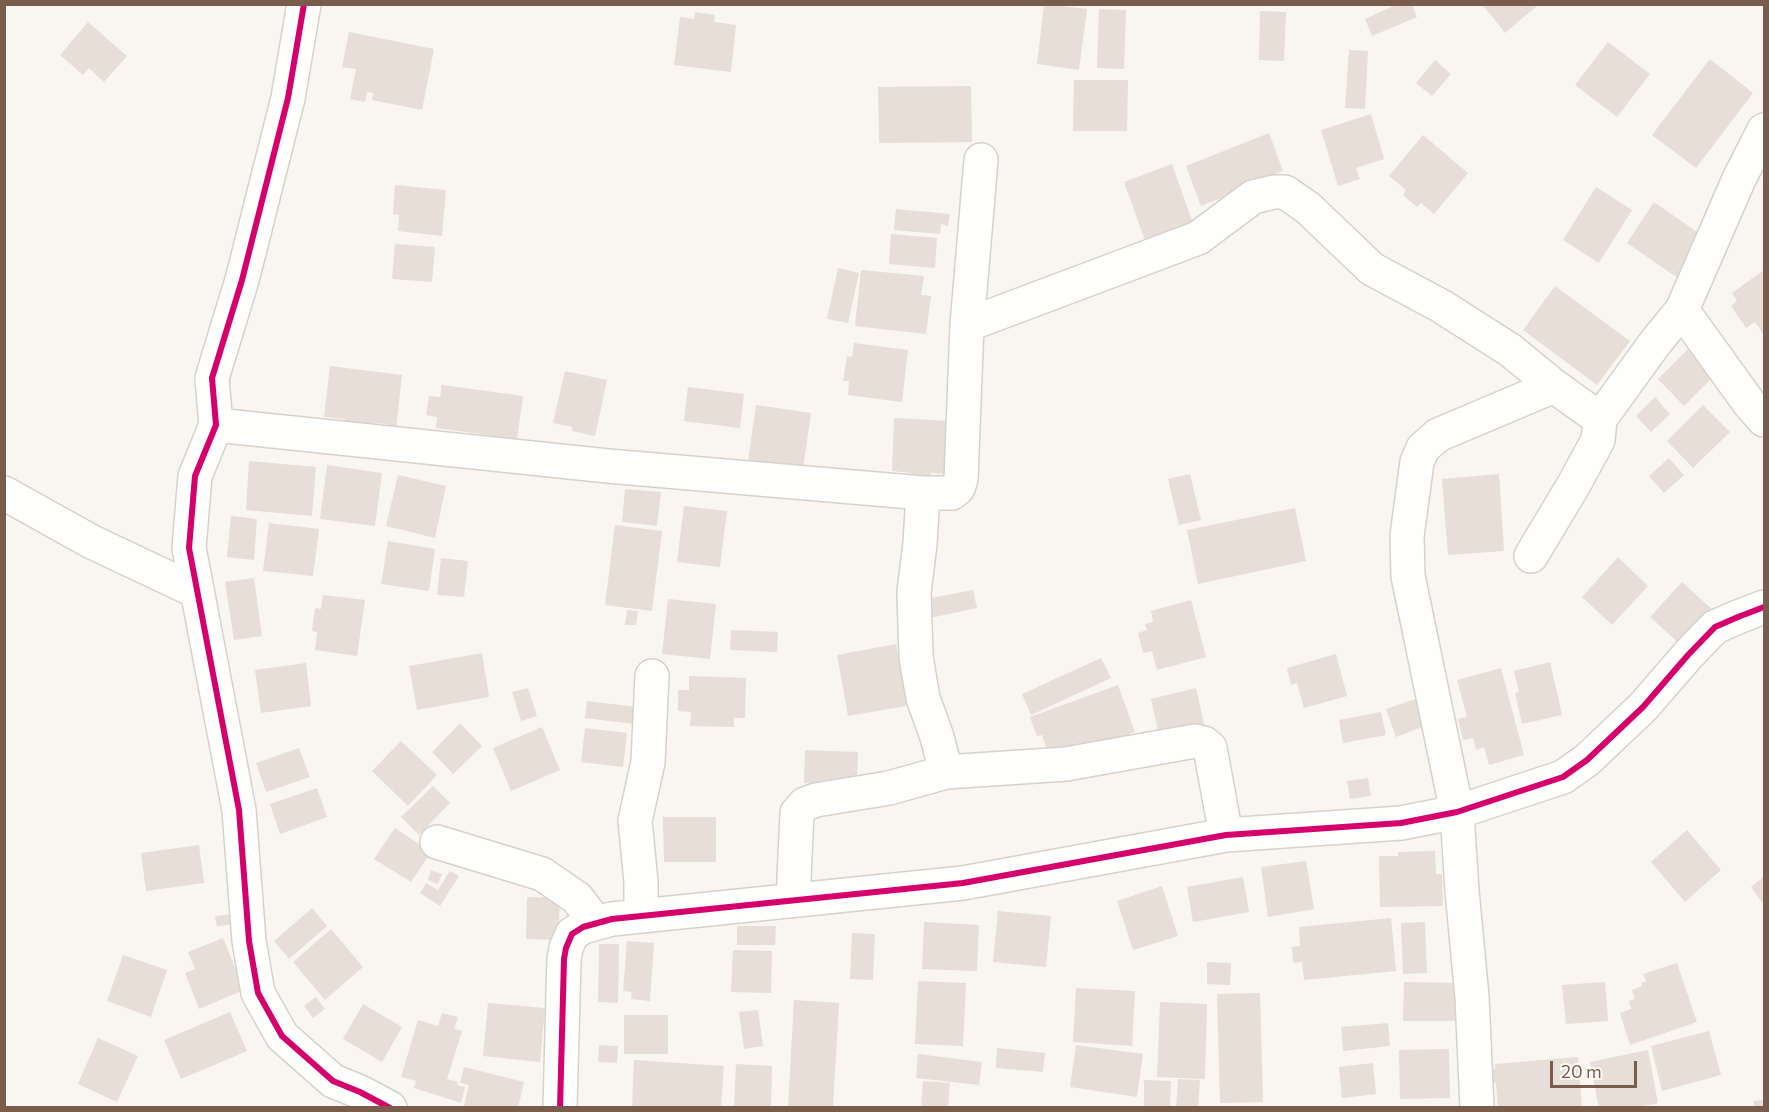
<!DOCTYPE html>
<style>
body{margin:0}
#map{position:relative;width:1769px;height:1112px;overflow:hidden;background:#f9f5f0;font-family:Commissioner,sans-serif}
canvas{display:block}
.frame{position:absolute;inset:0;border:6px solid #7a5c4d;pointer-events:none}
.scale{position:absolute;left:1550px;top:1061px;width:87px;height:27px;box-sizing:border-box;border:3px solid #7a5c4d;border-top:0;padding-left:8px;font-size:18px;line-height:21px;white-space:nowrap;color:#7a5c4d;-webkit-text-stroke:4px #fffaf3;paint-order:stroke}
</style>
<div id="map">
<canvas width="1769" height="1112"></canvas>
<div class="frame"></div>
<div class="scale">20 m</div>
</div>
<script>
const context = document.querySelector('canvas').getContext('2d');
context.lineJoin = 'round';
function fill(path, color) { context.fillStyle = color; context.fill(path, 'evenodd'); }
const toPath = rows => new Path2D(rows.map(r => 'M' + r).join(''));
function trace(path, color, width, dash) { context.strokeStyle = color; context.lineWidth = width; context.lineCap = dash ? 'butt' : 'round'; context.setLineDash(dash || []); context.stroke(path); }
fill(toPath([
 [1044,4,1087,9,1079,70,1037,64],
 [1398,4,1412,4,1417,17,1372,36,1365,19],
 [1482,4,1539,4,1505,33],
 [1099,9,1126,10,1124,69,1097,68],
 [1260,11,1286,12,1284,61,1259,60],
 [695,12,715,15,714,22,736,25,731,72,674,65,680,17,694,19],
 [88,22,127,56,104,82,89,68,83,75,60,55],
 [349,32,434,49,422,110,372,100,373,93,367,92,365,102,350,99,356,69,342,67],
 [1608,42,1650,74,1617,117,1575,85],
 [1349,50,1368,51,1365,109,1345,108],
 [1710,59,1753,93,1696,168,1652,135],
 [1435,60,1451,74,1432,96,1416,83],
 [1074,80,1128,80,1127,131,1073,131],
 [971,86,972,142,879,143,878,87],
 [1371,114,1384,159,1356,168,1360,179,1338,186,1321,130],
 [1269,133,1283,171,1265,178,1227,200,1226,196,1201,206,1186,166],
 [1423,135,1468,173,1434,214,1421,203,1417,207,1403,195,1406,190,1389,176],
 [1172,164,1196,232,1148,249,1124,182],
 [395,185,446,190,442,236,398,231,399,215,393,214],
 [1596,187,1632,210,1599,263,1563,240],
 [1654,202,1710,241,1682,281,1627,243],
 [896,209,950,214,948,226,941,224,940,234,894,230],
 [891,234,937,238,935,268,889,264],
 [395,244,435,247,432,282,392,279],
 [838,268,859,273,848,323,827,319],
 [861,270,924,276,921,295,931,296,926,334,855,326],
 [1764,270,1764,333,1763,334,1755,322,1746,328,1731,306,1737,301,1732,293],
 [1555,286,1630,341,1597,385,1523,330],
 [854,343,908,350,902,402,848,395,849,381,843,381,847,356,852,357],
 [1694,343,1720,370,1684,406,1658,379],
 [330,366,402,375,396,430,388,429,388,424,373,423,372,428,344,425,345,419,324,417],
 [565,371,607,380,595,436,572,431,572,427,553,423],
 [442,385,523,396,517,439,436,428,437,417,426,415,429,396,440,397],
 [688,387,744,394,740,428,684,421],
 [1655,397,1670,414,1651,432,1636,416],
 [756,405,811,413,803,469,748,461],
 [1703,405,1730,432,1693,468,1667,441],
 [894,418,949,421,947,474,931,473,930,484,910,483,911,473,892,471],
 [1669,458,1684,475,1664,493,1649,476],
 [249,461,316,467,312,516,246,510],
 [327,465,382,473,375,526,320,519],
 [1190,474,1201,520,1179,525,1168,479],
 [1499,474,1504,551,1448,555,1442,479],
 [398,475,446,486,435,538,386,526],
 [625,489,661,492,657,526,622,522],
 [684,506,727,511,720,567,677,562],
 [1295,508,1306,561,1198,584,1187,530],
 [231,516,257,519,254,560,227,557],
 [269,523,319,529,313,576,263,571],
 [615,525,662,531,652,611,605,605],
 [388,541,435,549,429,591,381,584],
 [1618,557,1648,586,1612,625,1582,597],
 [441,558,468,561,464,597,437,595],
 [254,578,262,636,234,640,225,582],
 [1682,582,1714,611,1682,646,1650,617],
 [973,590,977,608,930,618,926,599],
 [323,595,365,600,357,656,315,650,317,632,312,631,315,608,321,609],
 [668,599,716,604,710,659,662,654],
 [1191,600,1206,657,1157,670,1152,651,1143,653,1138,633,1147,630,1145,624,1153,622,1151,611],
 [627,610,638,611,636,625,625,625],
 [731,630,778,632,777,652,730,650],
 [896,644,907,706,848,716,837,655],
 [482,653,489,697,417,710,409,666],
 [1336,654,1347,696,1304,708,1297,683,1291,685,1287,668],
 [1101,658,1111,678,1031,715,1022,694],
 [1550,662,1562,715,1522,724,1515,693,1519,692,1514,671],
 [306,663,311,706,261,713,255,670],
 [1501,668,1524,755,1489,765,1484,747,1476,750,1473,738,1463,740,1458,719,1467,717,1457,680],
 [689,676,746,678,745,718,734,718,734,727,690,726,691,712,678,711,678,690,689,690],
 [1118,685,1135,732,1051,762,1042,735,1037,736,1030,717],
 [528,688,537,716,521,721,512,692],
 [1196,688,1205,728,1175,735,1173,727,1158,731,1151,699],
 [1424,696,1433,723,1396,737,1386,709],
 [587,701,636,707,634,724,585,718],
 [1381,712,1386,735,1343,743,1339,720],
 [460,723,482,746,453,774,432,752],
 [542,727,560,770,511,791,493,748],
 [585,728,627,733,623,767,581,762],
 [401,741,437,775,408,806,372,771],
 [299,748,310,777,266,792,256,763],
 [805,750,858,752,857,785,804,783],
 [1368,778,1371,796,1350,799,1347,781],
 [433,786,450,803,419,835,401,817],
 [317,788,327,817,280,834,270,804],
 [663,817,716,817,716,862,664,862],
 [395,828,431,852,411,882,374,859],
 [1687,830,1721,870,1685,902,1651,862],
 [199,845,204,883,146,891,141,853],
 [1435,851,1436,874,1442,874,1443,906,1380,907,1379,856,1398,856,1398,852],
 [1306,861,1314,909,1268,917,1261,867],
 [431,870,442,874,438,884,428,880],
 [450,871,459,876,440,906,420,893,426,883,438,890],
 [1764,876,1764,905,1751,887],
 [1243,877,1249,912,1193,922,1187,887],
 [1162,886,1178,936,1133,950,1117,901],
 [527,897,560,898,558,940,526,939],
 [312,908,327,926,289,959,274,941],
 [998,911,1051,916,1046,967,993,962],
 [235,914,236,924,217,926,215,916],
 [1391,918,1396,971,1304,980,1302,962,1293,963,1292,947,1300,946,1299,927],
 [924,922,979,925,977,971,922,969],
 [1425,922,1427,973,1403,974,1401,923],
 [737,926,776,926,775,945,737,945],
 [331,929,363,967,325,1000,293,962],
 [852,933,875,934,873,980,850,979],
 [223,938,244,990,199,1009,185,973,195,969,188,952],
 [627,941,654,943,650,1001,631,999,632,992,623,991],
 [599,944,619,944,618,1003,598,1002],
 [733,950,772,951,771,993,731,992],
 [123,955,167,970,151,1017,107,1001],
 [1207,962,1231,963,1230,985,1207,984],
 [1677,963,1697,1022,1630,1045,1620,1013,1631,1009,1629,1001,1635,999,1632,990,1642,986,1641,983,1646,981,1643,974],
 [918,981,966,983,963,1046,915,1044],
 [1404,982,1456,983,1456,1021,1403,1021],
 [1605,982,1608,1021,1566,1024,1562,985],
 [1076,988,1135,991,1132,1046,1073,1042],
 [1260,993,1263,1102,1220,1103,1217,994],
 [316,997,325,1009,313,1018,304,1006],
 [794,1000,839,1003,833,1108,788,1108],
 [1160,1002,1207,1004,1205,1079,1157,1077],
 [488,1003,545,1008,540,1062,483,1056],
 [363,1004,402,1027,382,1062,343,1039],
 [758,1010,763,1046,744,1049,739,1012],
 [230,1012,247,1051,181,1079,164,1040],
 [442,1013,458,1017,454,1029,462,1031,447,1079,458,1082,457,1085,465,1087,461,1103,414,1088,416,1081,401,1077,418,1020,438,1026],
 [624,1015,668,1015,668,1054,624,1054],
 [1388,1023,1390,1046,1343,1051,1341,1027],
 [1709,1031,1721,1075,1662,1091,1651,1046],
 [98,1038,138,1056,117,1102,78,1084],
 [599,1045,618,1046,617,1063,598,1062],
 [1076,1045,1143,1054,1137,1097,1070,1087],
 [997,1048,1045,1053,1043,1072,996,1068],
 [1449,1049,1450,1098,1400,1099,1399,1050],
 [1648,1050,1658,1103,1635,1108,1599,1108,1590,1062],
 [918,1054,982,1062,979,1085,916,1078],
 [1578,1057,1582,1108,1498,1108,1496,1083,1486,1084,1484,1070,1495,1069,1495,1064],
 [634,1060,724,1066,721,1108,632,1108],
 [1373,1063,1376,1094,1342,1098,1339,1067],
 [736,1064,772,1066,771,1108,734,1108],
 [464,1067,524,1082,518,1108,470,1108,464,1106,469,1085,460,1083],
 [1178,1079,1200,1080,1198,1108,1176,1108],
 [1144,1080,1171,1081,1170,1108,1144,1108],
 [923,1081,950,1083,948,1108,921,1108],
 [1764,1100,1764,1108,1754,1108,1754,1101]
]), '#e6ded7');
const minor = toPath([
 [304,4,288,98,242,280,212,378,216,425,195,476,189,548,239,810,249,941,258,993,282,1036,333,1081,360,1092,390,1108],
 [1764,130,1739,179,1682,310,1749,403,1764,420],
 [967,325,1198,238,1253,197,1274,192,1285,192,1308,208,1372,269,1441,306,1510,350,1554,386,1600,419,1598,440,1573,486,1531,556],
 [1600,419,1655,343,1682,310],
 [216,425,608,466,923,493,952,493,958,488,961,479,967,325,981,160],
 [4,493,92,542,196,591],
 [923,493,920,544,914,592,916,657,923,698,937,737,946,772],
 [437,842,542,874,577,898,596,923],
 [793,900,797,813,805,804,816,800,889,788,946,772,1066,764,1195,741,1204,743,1210,748,1226,835],
 [641,916,641,882,635,821,648,762,652,676],
 [560,1108,564,959,566,948,572,934,583,927,612,919,963,883,1226,835,1401,823,1457,812,1563,777,1587,760,1643,707,1688,655,1715,627,1738,617,1764,607],
 [1477,1108,1472,997,1462,891,1457,812,1408,576,1407,536,1417,462,1423,448,1438,435,1554,386]
]);
trace(minor, '#d7d1cb', 36);
trace(minor, '#fefefd', 33);
trace(toPath([
 [304,4,288,98,242,280,212,378,216,425,195,476,189,548,239,810,249,941,258,993,282,1036,333,1081,360,1092,390,1108],
 [560,1108,564,959,566,948,572,934,583,927,612,919,963,883,1226,835,1401,823,1457,812,1563,777,1587,760,1643,707,1688,655,1715,627,1738,617,1764,607]
]), '#d6006c', 6);
</script>
